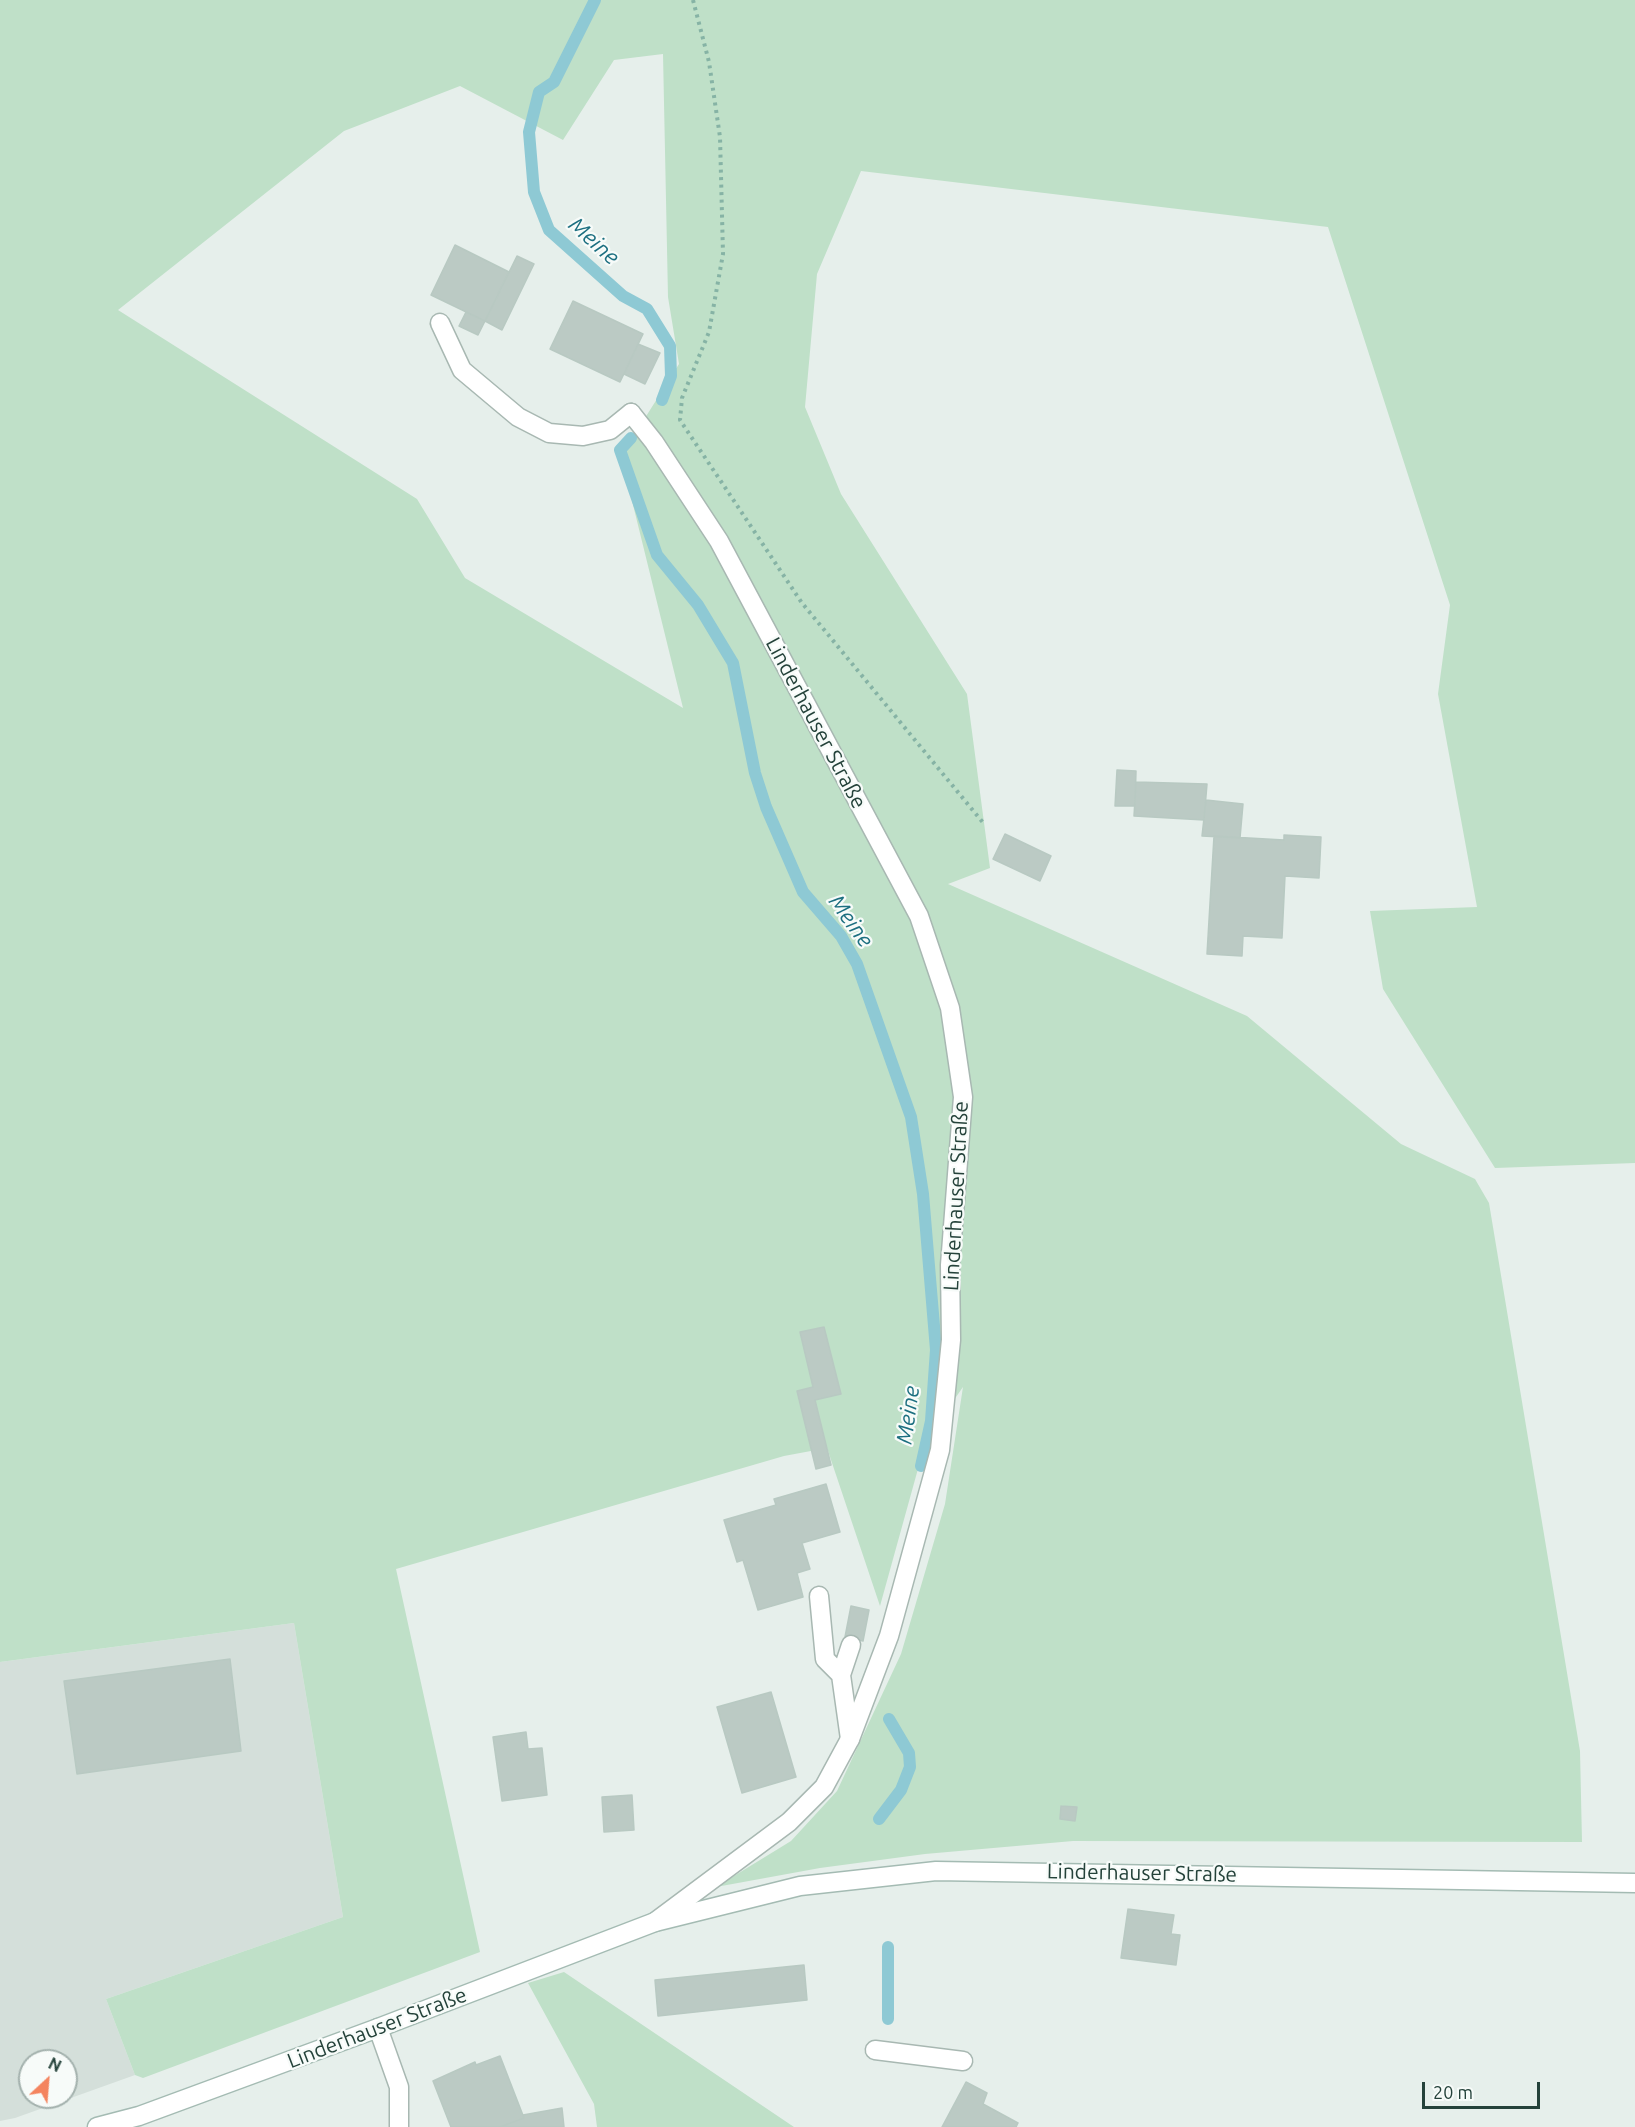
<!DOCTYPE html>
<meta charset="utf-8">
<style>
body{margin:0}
#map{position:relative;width:1635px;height:2127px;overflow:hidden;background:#e6efeb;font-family:Ubuntu,sans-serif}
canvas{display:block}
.north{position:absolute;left:18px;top:2049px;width:60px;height:60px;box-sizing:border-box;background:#f7fbf9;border:2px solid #a3b1ad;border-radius:50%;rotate:26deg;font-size:16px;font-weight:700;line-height:24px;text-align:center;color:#24423a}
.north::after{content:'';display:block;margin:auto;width:21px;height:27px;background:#f4845f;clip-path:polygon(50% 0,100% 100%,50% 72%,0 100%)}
.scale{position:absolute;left:1422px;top:2082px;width:118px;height:27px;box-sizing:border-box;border:3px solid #24423a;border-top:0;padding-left:8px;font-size:18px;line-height:21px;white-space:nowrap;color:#24423a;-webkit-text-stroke:4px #f7fbf9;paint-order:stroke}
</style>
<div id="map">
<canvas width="1635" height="2127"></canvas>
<div class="north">N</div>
<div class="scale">20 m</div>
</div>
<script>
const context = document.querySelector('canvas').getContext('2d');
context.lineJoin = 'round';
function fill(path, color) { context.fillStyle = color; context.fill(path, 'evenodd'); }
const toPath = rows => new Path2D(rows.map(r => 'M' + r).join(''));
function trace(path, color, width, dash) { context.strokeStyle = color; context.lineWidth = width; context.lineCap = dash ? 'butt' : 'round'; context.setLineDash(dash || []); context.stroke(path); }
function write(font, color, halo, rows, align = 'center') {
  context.font = font + ' Ubuntu,sans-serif'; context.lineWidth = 4.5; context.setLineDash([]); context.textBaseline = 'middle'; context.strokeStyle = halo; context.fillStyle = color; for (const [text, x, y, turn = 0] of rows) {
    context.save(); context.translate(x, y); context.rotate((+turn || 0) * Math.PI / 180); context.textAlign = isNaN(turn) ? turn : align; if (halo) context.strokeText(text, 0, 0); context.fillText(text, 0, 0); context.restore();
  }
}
fill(toPath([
 [294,1623,343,1917,106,1999,135,2075,15,2118,0,2121,0,1662],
 [30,2061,66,2061,66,2097,30,2097]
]), '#d4dfda');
fill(toPath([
 [0,0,1635,0,1635,1163,1495,1168,1383,989,1370,911,1477,907,1438,694,1450,605,1328,227,861,171,817,274,805,407,841,494,967,694,990,868,948,884,1247,1016,1401,1144,1475,1179,1489,1203,1580,1751,1582,1842,1073,1841,925,1854,820,1868,716,1887,791,1841,837,1791,901,1654,945,1504,963,1387,926,1440,880,1606,827,1448,784,1456,396,1569,480,1952,143,2078,135,2075,106,1999,343,1917,294,1623,0,1662],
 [663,54,668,297,679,364,621,456,683,708,465,578,417,499,118,310,344,131,460,86,563,140,614,60],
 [564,1972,794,2127,597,2127,594,2104,528,1983]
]), '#bfe0c8');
trace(toPath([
 [595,0,554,82,539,92,529,132,534,192,549,230,623,296,647,309,670,346,671,376,662,400],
 [631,438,620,450,657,555,698,605,733,663,755,773,766,807,803,892,841,936,857,964,911,1117,923,1194,936,1350,931,1421,921,1466],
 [879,1819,901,1790,910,1767,909,1753,889,1719],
 [888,1947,888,2019]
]), '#8ec9d4', 12);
const building = toPath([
 [455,245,509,272,485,321,431,295,455,245],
 [517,256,534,264,502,330,485,321,517,256],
 [573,301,643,334,620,382,550,349,573,301],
 [466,312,485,321,478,335,459,326,466,312],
 [638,344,660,353,645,384,624,374,638,344],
 [1117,770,1136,771,1135,806,1115,806,1117,770],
 [1136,782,1207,784,1204,820,1134,816,1136,782],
 [1206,800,1243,804,1240,838,1202,836,1206,800],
 [1005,834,1051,856,1040,881,993,859,1005,834],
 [1284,835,1321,837,1319,878,1285,876,1282,938,1243,936,1242,956,1207,954,1214,836,1284,840,1284,835],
 [824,1327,841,1394,815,1400,831,1465,816,1469,797,1391,813,1387,800,1332,824,1327],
 [826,1484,840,1532,802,1543,810,1569,797,1573,803,1597,758,1610,743,1560,737,1562,724,1520,776,1505,774,1499,826,1484],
 [851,1606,869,1610,863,1641,845,1637,851,1606],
 [230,1659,241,1751,77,1774,64,1681,230,1659],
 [771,1692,796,1777,742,1793,717,1707,771,1692],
 [526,1732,528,1749,542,1748,547,1795,502,1801,493,1737,526,1732],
 [632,1795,634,1830,604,1832,602,1797,632,1795],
 [1061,1806,1077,1807,1075,1821,1060,1819,1061,1806],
 [1128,1909,1174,1915,1171,1934,1180,1935,1176,1965,1121,1958,1128,1909],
 [804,1965,807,2000,658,2016,655,1980,804,1965],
 [500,2056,524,2118,500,2127,451,2127,433,2081,475,2062,476,2065,500,2056],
 [966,2082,987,2093,983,2104,1018,2123,1016,2127,942,2127,966,2082],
 [562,2108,564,2127,500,2127,524,2118,523,2115,562,2108]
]);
fill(building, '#bbcac4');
trace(building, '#b8c9c2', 1.5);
const service = toPath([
 [440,323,462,370,518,417,549,433,583,436,610,430,631,413],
 [819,1596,825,1659,841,1675,850,1739],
 [841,1675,851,1645],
 [875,2050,963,2061]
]);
const minor = toPath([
 [631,413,654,442,719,541,919,916,950,1008,963,1097,950,1265,951,1340,940,1450,889,1636,850,1739,824,1787,789,1822,655,1922],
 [378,2028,399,2087,399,2127]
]);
const secondary = toPath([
 [97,2127,139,2116,378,2028,655,1922,800,1886,936,1871,1635,1883]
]);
trace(service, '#a8b8b2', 21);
trace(minor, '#a8b8b2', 21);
trace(secondary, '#a4bbb3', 21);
trace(toPath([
 [693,0,709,62,720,137,723,254,709,332,682,398,680,420,802,603,985,825]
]), '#86b3a5', 4, [3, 4.5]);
trace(service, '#fff', 18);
trace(minor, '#fff', 18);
trace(secondary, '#fff', 18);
write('21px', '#24423a', '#f7fbf9', [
 ["Linderhauser Straße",816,723,62],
 ["Linderhauser Straße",956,1196,-87],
 ["Linderhauser Straße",1142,1873,1],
 ["Linderhauser Straße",377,2028,-21]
]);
write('italic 22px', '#1c6f80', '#f7fbf9', [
 ["Meine",594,241,42],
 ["Meine",851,921,54],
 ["Meine",908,1415,-82]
]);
</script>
